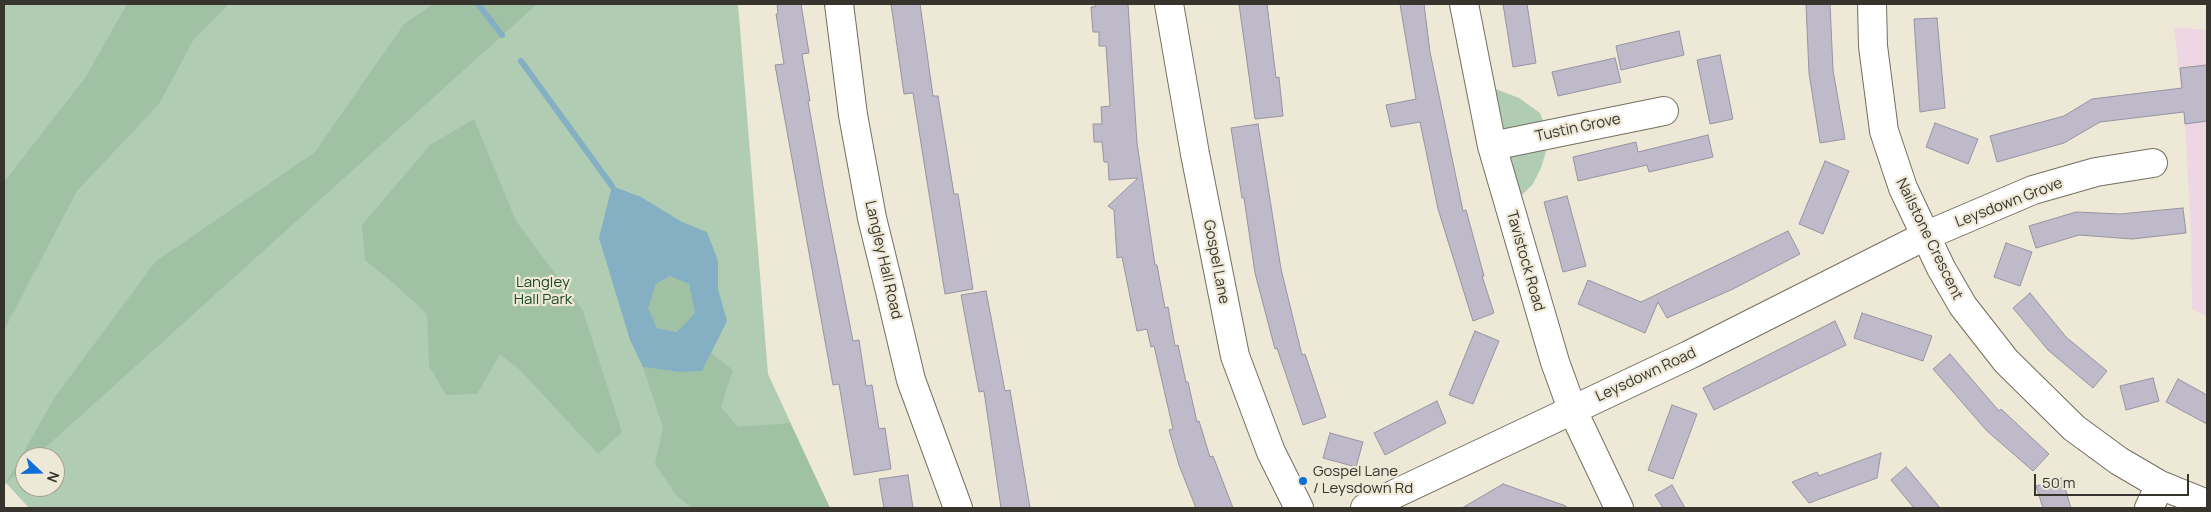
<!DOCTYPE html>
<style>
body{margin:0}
#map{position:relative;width:2211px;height:512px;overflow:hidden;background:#eee8d7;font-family:Manrope,sans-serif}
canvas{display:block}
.frame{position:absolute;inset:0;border:5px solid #36342d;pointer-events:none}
.north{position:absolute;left:15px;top:447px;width:50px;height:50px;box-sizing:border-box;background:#eee8d7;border:1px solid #a4a093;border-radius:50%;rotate:111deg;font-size:14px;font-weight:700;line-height:20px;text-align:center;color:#36342d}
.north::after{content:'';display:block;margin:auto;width:18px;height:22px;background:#126ed7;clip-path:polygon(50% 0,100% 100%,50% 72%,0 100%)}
.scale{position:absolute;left:2034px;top:474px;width:155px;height:22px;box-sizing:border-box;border:2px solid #36342d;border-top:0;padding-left:6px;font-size:15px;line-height:18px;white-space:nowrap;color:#36342d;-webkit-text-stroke:4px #eee8d7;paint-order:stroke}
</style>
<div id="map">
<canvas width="2211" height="512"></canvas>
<div class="frame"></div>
<div class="north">N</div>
<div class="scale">50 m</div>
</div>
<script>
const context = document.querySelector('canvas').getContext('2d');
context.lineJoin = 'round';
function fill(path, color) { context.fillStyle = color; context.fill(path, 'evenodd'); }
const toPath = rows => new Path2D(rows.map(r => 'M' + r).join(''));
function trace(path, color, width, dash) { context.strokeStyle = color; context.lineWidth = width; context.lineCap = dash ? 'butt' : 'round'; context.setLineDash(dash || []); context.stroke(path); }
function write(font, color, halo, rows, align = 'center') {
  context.font = font + ' Manrope,sans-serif'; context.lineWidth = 4.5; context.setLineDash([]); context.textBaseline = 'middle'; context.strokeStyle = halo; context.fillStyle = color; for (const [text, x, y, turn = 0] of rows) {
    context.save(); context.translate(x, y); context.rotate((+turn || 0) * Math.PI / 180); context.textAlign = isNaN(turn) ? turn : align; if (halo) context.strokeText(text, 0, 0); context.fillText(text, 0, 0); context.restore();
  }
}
fill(toPath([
 [2174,27,2207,30,2207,318,2204,314,2192,310,2191,231,2185,126]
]), '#eed6e2');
fill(toPath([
 [4,4,738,4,768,374,830,508,29,508,6,483,4,485],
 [25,457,55,457,55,487,25,487],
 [1480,83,1519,98,1540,113,1549,135,1548,145,1541,168,1533,184,1510,207]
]), '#b0cdb3');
fill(toPath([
 [127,4,229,4,194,39,159,104,77,191,4,330,4,182,85,78],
 [433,4,537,4,35,457,25,457,25,466,6,483,55,397,155,262,315,152,404,24],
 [474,119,516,221,583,311,622,432,598,454,520,370,500,354,477,394,446,395,429,366,427,314,398,287,365,260,362,225,430,145],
 [670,276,689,284,695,314,678,332,657,328,648,308,656,284],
 [711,353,733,370,721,407,738,427,790,423,830,508,692,508,676,495,655,464,663,427,643,367,680,372,702,371]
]), '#a0c1a4');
fill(toPath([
 [612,186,641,197,682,222,707,232,718,261,718,289,727,321,702,371,680,372,643,367,630,340,599,238],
 [670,276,689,284,695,313,677,332,657,328,648,308,656,284]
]), '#85afc3');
trace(toPath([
 [478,4,502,35],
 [521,61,612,186]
]), '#85afc3', 6);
const building = toPath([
 [777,4,801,4,809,53,802,54,810,101,808,101,825,198,853,341,859,340,866,386,872,385,879,429,885,428,891,469,854,475,839,384,833,385,775,65,784,64,776,14,778,14,777,4],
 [891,4,920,4,933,96,938,96,954,194,958,194,973,289,945,294,913,93,904,94,891,4],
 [1095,4,1128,4,1137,143,1155,265,1157,265,1165,308,1168,307,1175,346,1178,345,1186,382,1188,382,1197,422,1199,421,1210,457,1213,456,1233,508,1196,508,1179,465,1169,430,1173,429,1154,346,1151,347,1147,329,1137,331,1122,257,1117,258,1114,210,1108,206,1138,178,1109,180,1108,162,1104,162,1102,142,1094,142,1093,124,1102,124,1101,107,1110,106,1106,46,1099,46,1099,32,1093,32,1091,7,1095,7,1095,4],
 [1239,4,1267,4,1276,78,1279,77,1283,116,1255,119,1239,4],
 [1400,4,1424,4,1430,52,1463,211,1466,210,1484,276,1482,276,1494,313,1473,321,1438,209,1420,122,1391,127,1386,105,1416,99,1400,4],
 [1503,4,1527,4,1536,63,1513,67,1503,4],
 [1806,4,1830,4,1833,70,1845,139,1820,143,1809,73,1806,4],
 [1937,18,1945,108,1920,112,1914,19,1937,18],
 [1679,31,1684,55,1621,70,1616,46,1679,31],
 [1720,55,1733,119,1710,124,1697,60,1720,55],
 [1615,58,1621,82,1558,96,1552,72,1615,58],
 [2207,65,2207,121,2185,124,2184,112,2100,122,2064,143,1997,162,1990,136,2064,116,2092,99,2182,88,2180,68,2207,65],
 [1935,123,1978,139,1968,164,1926,147,1935,123],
 [1258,124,1281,269,1302,355,1305,354,1326,417,1303,425,1277,348,1275,349,1255,273,1244,198,1242,198,1231,128,1258,124],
 [1708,135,1713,157,1649,172,1647,165,1578,181,1573,157,1636,142,1638,152,1708,135],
 [1825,161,1849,171,1823,234,1799,224,1825,161],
 [1567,196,1586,266,1563,272,1544,202,1567,196],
 [2183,208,2186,233,2132,239,2079,235,2036,248,2029,226,2076,212,2120,214,2183,208],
 [1788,231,1800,254,1733,289,1667,318,1658,302,1645,333,1578,304,1588,280,1641,302,1788,231],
 [2006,243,2032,252,2020,286,1994,277,2006,243],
 [986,291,1005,391,1010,390,1030,508,1001,508,984,391,979,392,961,295,986,291],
 [2030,293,2066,337,2107,371,2093,388,2048,350,2013,308,2030,293],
 [1862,313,1932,336,1923,361,1854,338,1862,313],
 [1835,321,1846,345,1714,410,1703,388,1835,321],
 [1475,331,1499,341,1473,404,1449,395,1475,331],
 [1950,354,1999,411,2001,409,2049,454,2033,471,1987,431,1933,369,1950,354],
 [2153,378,2159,401,2126,410,2120,386,2153,378],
 [2178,379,2207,395,2207,424,2166,402,2178,379],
 [1437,401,1446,423,1385,455,1374,433,1437,401],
 [1672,405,1697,414,1673,479,1648,470,1672,405],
 [1330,433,1363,442,1356,467,1323,458,1330,433],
 [1881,453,1877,478,1809,503,1792,482,1817,472,1819,476,1881,453],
 [1906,467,1927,492,1940,508,1914,508,1891,480,1906,467],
 [908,475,913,508,884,508,879,479,908,475],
 [2062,478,2071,508,2043,508,2036,486,2062,478],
 [1503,484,1566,506,1566,508,1462,508,1503,484],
 [1672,485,1685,508,1663,508,1655,495,1672,485]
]);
fill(building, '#bebaca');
trace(building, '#9793a2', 1);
const minor = toPath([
 [839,4,853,115,872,218,888,283,911,380,958,508],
 [1169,4,1195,154,1235,356,1271,452,1299,508],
 [1464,4,1492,146,1555,362,1572,409,1619,508],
 [1872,4,1873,46,1884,131,1903,188,1941,268,1963,306,2006,361,2074,428,2119,461,2160,485,2207,504],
 [1492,146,1664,111],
 [1365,508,1689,355,1925,236,2033,190,2096,172,2153,163],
 [2149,508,2160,485]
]);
trace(minor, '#746f60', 30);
trace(minor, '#fff', 28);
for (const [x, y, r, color] of [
 [1303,481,5,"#126ed7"]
]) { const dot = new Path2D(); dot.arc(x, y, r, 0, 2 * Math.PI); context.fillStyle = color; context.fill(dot); trace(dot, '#eee8d7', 2); }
write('15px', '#36342d', '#eee8d7', [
 ["Tustin Grove",1578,128,-12],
 ["Leysdown Grove",2009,203,-21],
 ["Nailstone Crescent",1929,239,64],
 ["Langley Hall Road",883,260,77],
 ["Tavistock Road",1525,261,74],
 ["Gospel Lane",1216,262,79],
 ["Leysdown Road",1646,375,-25]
]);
write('15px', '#1a4b24', '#eee8d7', [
 ["Langley",543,283],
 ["Hall Park",543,300]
]);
write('15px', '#36342d', '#eee8d7', [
 ["Gospel Lane",1313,472],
 ["/ Leysdown Rd",1313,489]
], 'left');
</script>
